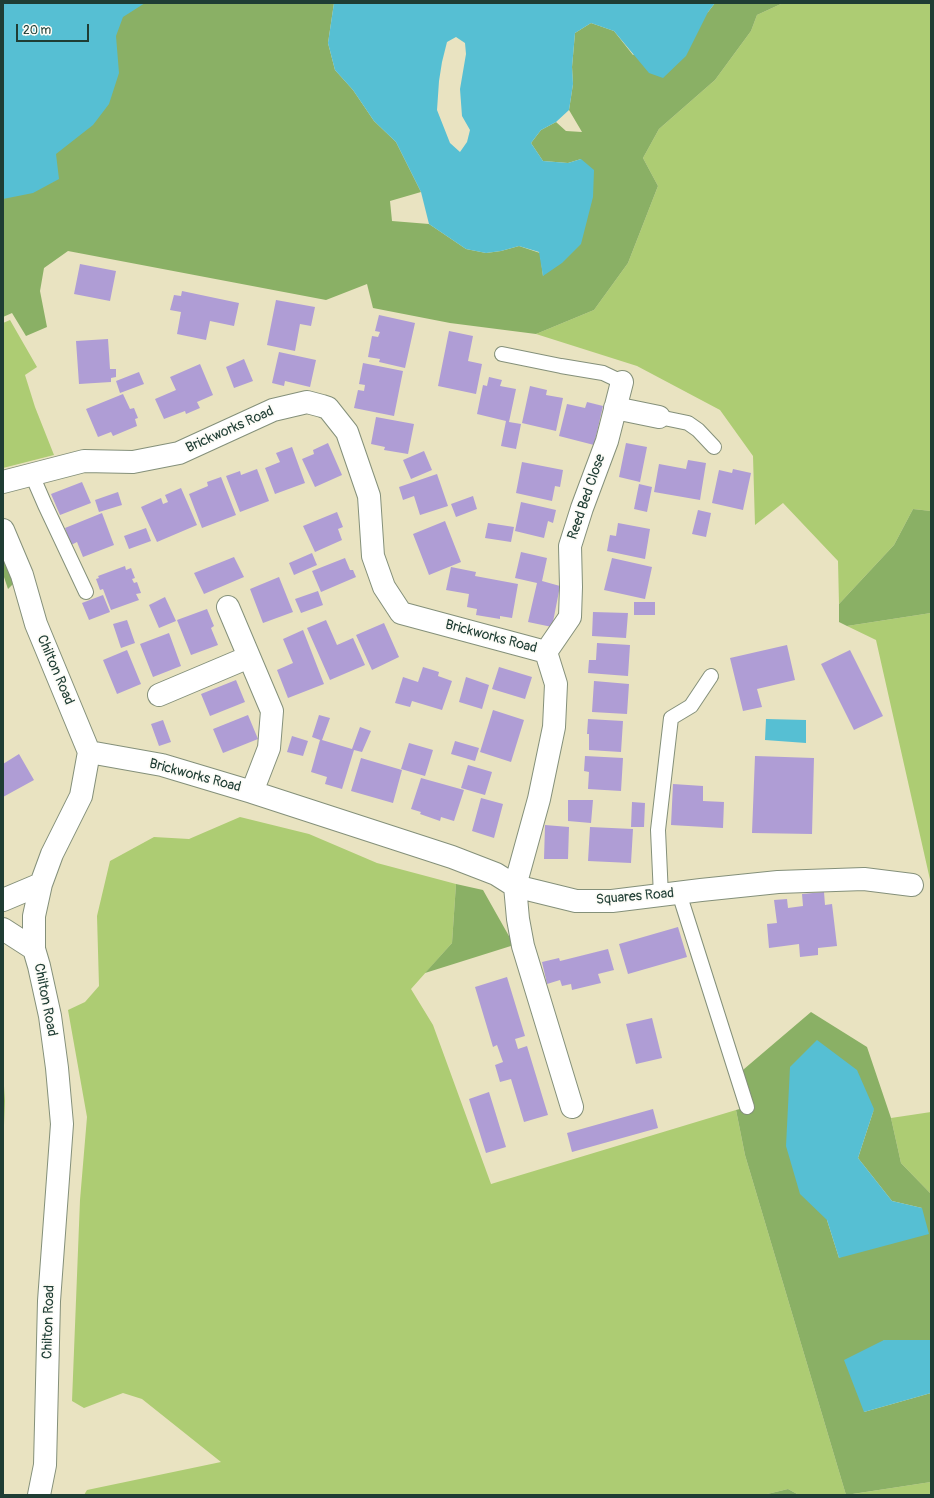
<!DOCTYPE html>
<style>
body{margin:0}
#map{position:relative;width:934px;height:1498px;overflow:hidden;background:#e9e3c1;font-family:Pangolin,sans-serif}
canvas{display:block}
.frame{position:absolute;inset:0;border:4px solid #1f3d34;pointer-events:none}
.scale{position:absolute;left:16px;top:24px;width:73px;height:18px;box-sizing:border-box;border:2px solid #1f3d34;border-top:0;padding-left:5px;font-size:12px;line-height:14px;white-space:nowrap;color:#1f3d34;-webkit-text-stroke:3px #fdfcf7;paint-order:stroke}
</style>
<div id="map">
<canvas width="934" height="1498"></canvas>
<div class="frame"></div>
<div class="scale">20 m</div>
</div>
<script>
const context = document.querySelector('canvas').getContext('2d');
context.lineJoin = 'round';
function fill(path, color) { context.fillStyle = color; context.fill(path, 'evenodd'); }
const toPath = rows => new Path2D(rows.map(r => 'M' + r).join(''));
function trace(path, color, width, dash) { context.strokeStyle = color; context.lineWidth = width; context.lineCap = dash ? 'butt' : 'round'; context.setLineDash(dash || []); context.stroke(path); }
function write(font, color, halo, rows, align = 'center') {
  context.font = font + ' Pangolin,sans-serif'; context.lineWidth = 3.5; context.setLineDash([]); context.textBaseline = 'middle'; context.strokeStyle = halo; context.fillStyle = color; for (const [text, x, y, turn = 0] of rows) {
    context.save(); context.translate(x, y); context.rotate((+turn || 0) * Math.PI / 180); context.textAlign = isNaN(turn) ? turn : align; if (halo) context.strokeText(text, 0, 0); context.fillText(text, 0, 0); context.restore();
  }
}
fill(toPath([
 [783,3,931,3,931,511,913,509,894,545,839,604,838,561,783,503,755,525,753,456,720,410,637,366,536,334,594,310,628,263,658,186,643,158,659,129,715,80,751,31,757,15],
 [10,320,37,367,25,375,35,407,54,455,3,468,3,323],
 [931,613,931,884,876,640,847,626],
 [240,817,309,834,377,863,456,884,452,943,411,989,433,1025,491,1184,736,1110,745,1155,846,1495,931,1482,931,1495,799,1495,788,1489,763,1495,84,1495,87,1490,221,1462,142,1399,123,1393,84,1408,72,1401,80,1200,87,1117,68,1010,85,1002,99,986,97,916,110,861,154,837,189,839],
 [3,1071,5,1101,3,1149],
 [931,1112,931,1194,901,1163,891,1118]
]), '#adcc73');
fill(toPath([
 [3,3,334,3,328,43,335,70,353,90,374,121,396,142,421,192,390,201,392,221,429,224,466,249,486,253,501,251,519,246,540,253,543,276,581,159,568,163,543,161,531,143,541,130,556,122,566,131,582,132,569,110,573,84,572,67,575,33,591,23,614,31,633,55,708,12,715,3,783,3,757,15,751,31,715,80,659,129,643,158,658,186,628,263,594,310,536,334,450,323,373,308,367,284,326,300,68,251,44,268,40,291,47,327,26,336,12,313,3,317],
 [913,509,931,511,931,613,847,626,839,622,839,604,894,545],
 [3,530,22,575,8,589,3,574],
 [456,884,483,890,514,945,425,973,452,943],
 [811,1012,867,1047,891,1118,901,1163,931,1194,931,1340,884,1340,864,1412,931,1393,931,1482,846,1495,745,1155,736,1110,747,1107,737,1075],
 [874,1109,858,1158,892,1201,922,1208,839,1258,827,1220],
 [788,1489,799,1495,763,1495]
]), '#8ab065');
fill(toPath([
 [3,3,145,3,123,17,116,36,119,73,109,104,93,125,56,154,59,179,33,193,3,199],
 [334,3,715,3,708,12,686,56,663,78,649,73,614,31,591,23,575,33,572,67,573,84,569,110,556,122,541,130,531,143,543,161,568,163,581,159,594,170,593,197,581,244,562,263,543,276,539,252,519,246,501,251,486,253,466,249,429,224,421,192,396,142,374,121,353,90,335,70,328,43],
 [456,37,465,43,466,54,460,89,462,116,470,130,467,142,460,152,450,143,437,110,439,81,442,62,447,42],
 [766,719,806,720,806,743,765,740],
 [817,1040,857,1070,874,1109,858,1158,892,1201,922,1208,929,1234,839,1258,827,1220,800,1194,786,1146,790,1067],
 [884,1340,931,1340,931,1393,864,1412,844,1360]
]), '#56bfd3');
fill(toPath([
 [80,264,116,271,110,301,74,294],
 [182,291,239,303,234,326,210,321,206,340,177,334,181,312,170,310,174,295,181,296],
 [276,300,315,307,311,326,300,324,295,351,267,345],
 [379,315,415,323,405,368,379,362,380,359,368,357,372,336,378,337,380,332,375,331],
 [449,331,473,336,468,361,482,364,476,394,438,386],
 [108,339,110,369,116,369,116,377,111,378,111,382,79,384,76,341],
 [279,352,316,360,310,387,285,381,284,386,272,383],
 [244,359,253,381,234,388,226,367],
 [363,363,403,371,394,416,354,408,358,390,364,391,365,385,359,384],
 [200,364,213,395,197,402,200,408,186,414,185,411,164,419,155,399,176,390,170,377],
 [139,372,144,384,120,393,116,381],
 [489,377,502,380,500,386,516,389,509,422,521,424,516,449,501,446,506,421,477,414,483,385,487,386],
 [530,386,547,390,546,395,563,398,556,431,522,423],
 [123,394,130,409,134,408,138,418,135,419,137,426,113,436,111,432,98,437,86,409],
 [587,402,603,406,594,445,559,436,567,404,585,408],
 [376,417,414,424,408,454,384,450,385,447,371,444],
 [328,443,342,475,315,487,302,459,314,454,313,450],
 [626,443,647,447,640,482,619,477],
 [292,447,305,483,275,494,265,468,280,462,276,453],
 [424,451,432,470,411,479,403,460],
 [688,460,706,463,700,500,654,492,659,464,686,469],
 [522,462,563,470,560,487,555,486,552,501,516,493],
 [257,469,269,501,240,512,226,476,240,471,241,475],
 [733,469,751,473,743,510,712,503,719,470,732,473],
 [437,474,448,506,420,515,414,496,403,500,399,487],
 [221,477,236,515,202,528,189,494,208,486,207,482],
 [82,482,91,503,60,515,51,494],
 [639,484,652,487,647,512,634,509],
 [181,488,197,525,157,542,141,507,161,498,163,504,168,502,165,495],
 [118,492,122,505,99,512,95,500],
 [473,496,477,509,456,517,451,504],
 [521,502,556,510,553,523,548,521,544,538,515,531],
 [698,510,711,513,706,537,692,534],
 [337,512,343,527,338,529,342,540,315,552,303,526],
 [102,513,114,545,83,557,77,542,71,545,65,528],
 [445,521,461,562,429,575,413,534],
 [488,523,514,527,511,542,485,538],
 [618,523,650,529,645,559,607,551,610,535,616,536],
 [146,528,151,541,129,549,124,536],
 [521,552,547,558,542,581,560,586,552,627,528,622,537,583,515,578],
 [312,553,317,565,294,575,289,563],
 [234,557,244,577,204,594,194,573],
 [345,558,350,570,353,570,356,577,321,592,312,571],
 [612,558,652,567,645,599,604,590],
 [125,566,126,570,131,568,135,578,132,579,134,583,137,582,141,593,136,594,139,600,111,610,103,589,100,590,96,579,99,578,98,576],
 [451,567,476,572,475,576,518,584,512,618,500,616,500,619,476,615,477,609,467,607,469,594,446,590],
 [279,577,293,612,263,623,250,589],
 [318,591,323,605,301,613,295,599],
 [103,595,110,612,89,620,82,603],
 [165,597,176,621,159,628,149,605],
 [634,602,655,602,655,615,634,615],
 [207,609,214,626,211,628,218,645,191,655,177,620],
 [593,612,628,613,626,638,592,636],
 [127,620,135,643,121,648,113,624],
 [326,620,337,645,353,638,365,665,330,680,307,628],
 [384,623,399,657,372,670,356,635],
 [303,630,324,684,288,698,277,670,293,663,283,639],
 [169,633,181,666,153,677,140,644],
 [597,643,630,645,628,676,588,673,589,660,596,660],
 [787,645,795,680,757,689,762,707,743,711,730,658],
 [127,650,141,684,117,694,103,660],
 [850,650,883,716,854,730,821,664],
 [423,667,439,672,438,676,452,681,442,710,412,701,410,707,395,703,403,677,418,682],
 [499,667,532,677,525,699,492,689],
 [466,677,489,685,482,709,459,702],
 [236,680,245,702,210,716,201,694],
 [594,681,629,684,627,714,592,712],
 [493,710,524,720,511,762,480,752],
 [248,715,258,739,223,753,213,729],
 [319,715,330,718,322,740,352,749,360,727,371,731,362,752,354,750,342,789,325,784,327,777,311,772,320,740,312,737],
 [588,719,623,721,621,752,589,750,589,734,587,734],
 [163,720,171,742,159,746,151,724],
 [292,736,308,741,303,756,287,752],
 [455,741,479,748,475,761,451,754],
 [409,743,433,750,425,776,401,769],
 [19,754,34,780,3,797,3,764],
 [585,756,623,758,621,791,588,789,589,772,584,771],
 [755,756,814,758,812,834,752,833],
 [361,758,402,770,393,803,351,791],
 [468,765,492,772,485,795,461,788],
 [421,778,464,790,454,821,441,817,440,821,420,814,421,812,411,809],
 [673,784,703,786,703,801,724,802,723,828,671,825],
 [481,798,503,804,494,838,472,831],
 [568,800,593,800,591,823,568,821],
 [632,802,645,803,644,827,631,827],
 [545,825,569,827,568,859,544,859],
 [590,827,633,829,631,863,588,861],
 [824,892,825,905,832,904,837,946,818,948,818,955,800,957,799,944,769,948,767,924,777,923,774,900,787,899,788,908,803,906,802,894],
 [678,927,687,957,628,974,619,944],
 [608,949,614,970,598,974,601,983,572,990,571,984,562,986,560,980,547,984,542,962,559,958,560,961],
 [507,977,525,1036,515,1039,518,1049,527,1046,548,1115,524,1122,511,1079,500,1082,495,1065,503,1062,497,1045,493,1047,475,987],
 [652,1018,662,1058,636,1064,626,1024],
 [489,1092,506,1147,486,1153,469,1099],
 [653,1109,658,1128,572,1152,567,1133]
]), '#af9dd5');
const lane = toPath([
 [502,354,561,366,603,373,622,382],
 [659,417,688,423,698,430,714,447],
 [32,475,45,505,86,592],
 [679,893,747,1107],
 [661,896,658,830,671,718,691,706,711,676]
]);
const street = toPath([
 [615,408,659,417],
 [3,482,84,461,133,462,179,453,273,410,307,402,322,406,328,408,347,432,369,496,373,556,384,587,401,613,546,652],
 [3,530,22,575,36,624,89,752,81,796,52,854,41,884,34,916,34,949,39,966,50,1016,57,1068,62,1124,49,1301,45,1465,39,1495],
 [228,607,272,711,269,748,252,792],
 [546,652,556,684,554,727,539,799,515,886,518,919,523,946,572,1107],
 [546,652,570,617,571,587,570,546,582,508,607,441,622,382],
 [159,695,249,657],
 [89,752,162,765,252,792,452,857,496,874,515,886,576,901,612,901,701,890,778,882,864,879,912,885],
 [3,900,41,884],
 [3,929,34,949]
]);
trace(lane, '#84907a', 16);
trace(street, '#84907a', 24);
trace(lane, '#fff', 14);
trace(street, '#fff', 22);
write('14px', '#1f3d34', '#fdfcf7', [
 ["Brickworks Road",230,430,-24],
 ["Reed Bed Close",587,497,-71],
 ["Brickworks Road",491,637,15],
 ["Chilton Road",55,670,67],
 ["Brickworks Road",195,776,15],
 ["Squares Road",635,897,-5],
 ["Chilton Road",45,1000,79],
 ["Chilton Road",49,1322,-88]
]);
</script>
